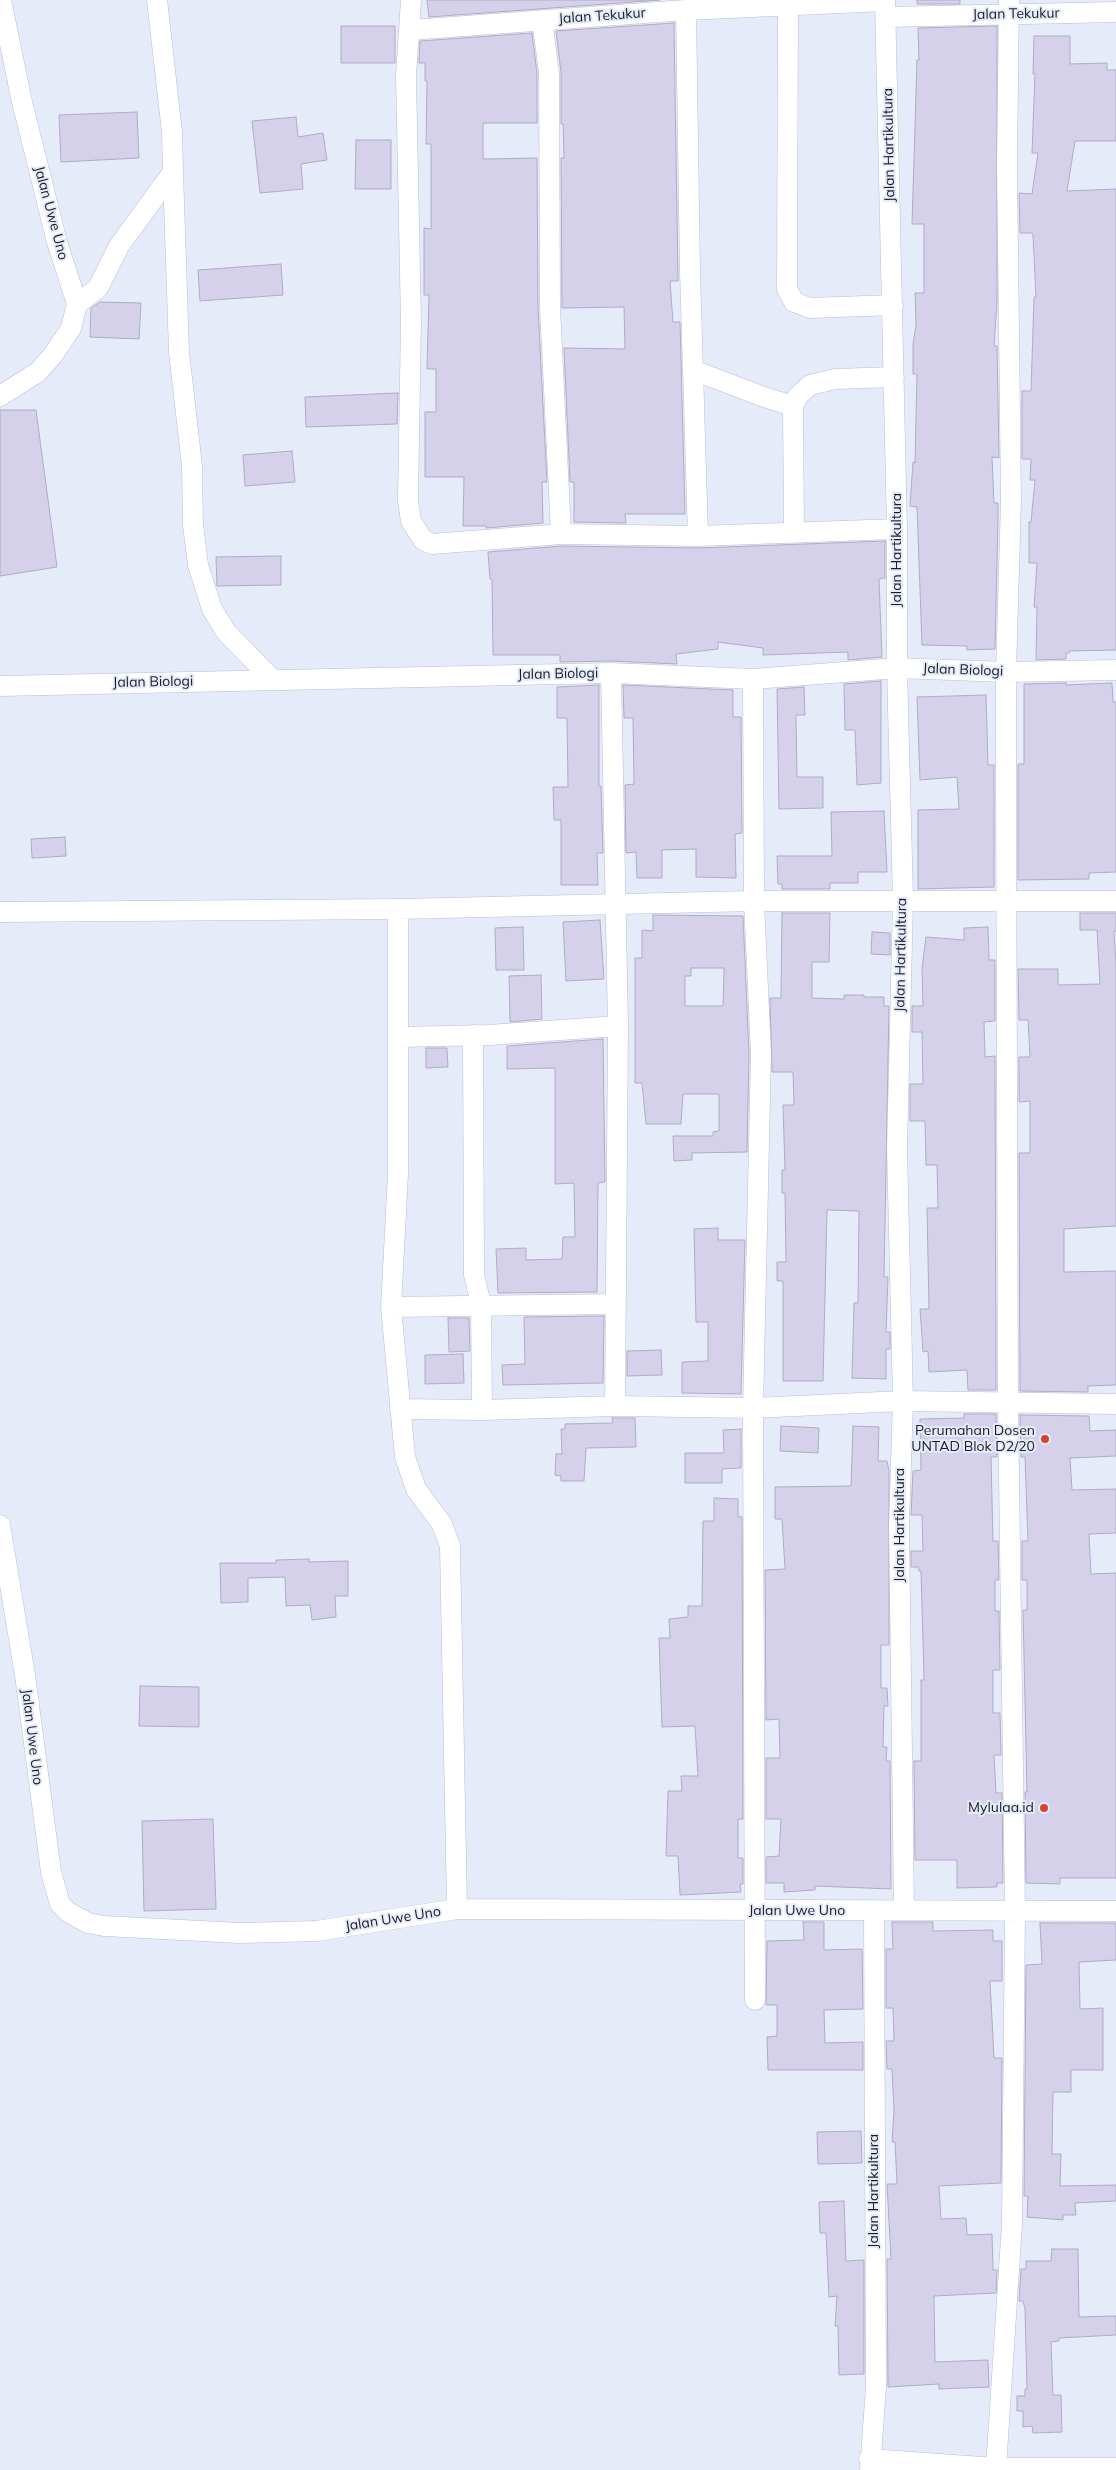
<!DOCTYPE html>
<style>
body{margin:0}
canvas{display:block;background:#e6ebfa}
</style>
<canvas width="1116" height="2470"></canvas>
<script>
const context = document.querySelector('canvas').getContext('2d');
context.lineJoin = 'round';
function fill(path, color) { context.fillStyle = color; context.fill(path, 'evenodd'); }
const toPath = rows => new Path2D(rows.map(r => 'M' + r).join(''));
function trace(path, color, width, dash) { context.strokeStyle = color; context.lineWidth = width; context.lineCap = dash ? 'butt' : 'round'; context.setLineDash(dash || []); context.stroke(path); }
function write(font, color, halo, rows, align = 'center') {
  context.font = font + ' Mulish,sans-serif'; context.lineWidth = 4; context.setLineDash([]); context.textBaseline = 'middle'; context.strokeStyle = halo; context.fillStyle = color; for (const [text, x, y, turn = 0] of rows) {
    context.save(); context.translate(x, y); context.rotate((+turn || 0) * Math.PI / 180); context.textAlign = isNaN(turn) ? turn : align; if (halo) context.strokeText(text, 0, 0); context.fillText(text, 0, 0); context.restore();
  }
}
const building = toPath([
 [427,0,660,0,429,17,427,0],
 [917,0,960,0,960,4,917,4,917,0],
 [674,23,678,281,670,281,673,322,680,322,685,514,625,514,626,523,574,522,574,482,570,482,564,348,625,349,624,307,562,308,561,158,564,158,563,124,561,124,561,72,556,31,674,23],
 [341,26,395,26,395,63,341,63,341,26],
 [997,26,997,302,994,346,997,346,999,458,992,457,994,503,998,503,998,518,995,649,967,650,967,646,922,645,917,507,910,506,913,462,915,463,917,374,913,374,913,344,916,325,915,293,924,293,924,224,912,224,917,60,919,60,918,28,997,26],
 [532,33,537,73,537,123,483,123,483,159,537,158,538,308,547,482,542,482,543,523,486,528,486,526,463,526,464,477,425,477,425,412,436,412,436,369,427,369,429,295,424,295,424,228,431,229,431,144,426,144,427,81,425,81,425,63,419,63,420,41,532,33],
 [1034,36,1070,36,1070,64,1107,63,1107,70,1116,70,1116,141,1075,141,1067,191,1116,189,1116,650,1069,651,1069,653,1066,653,1066,659,1036,660,1037,607,1034,607,1037,563,1029,563,1029,522,1031,522,1035,480,1030,480,1031,459,1022,459,1022,391,1031,391,1034,297,1036,297,1033,235,1032,233,1020,233,1019,193,1032,194,1038,153,1032,153,1035,74,1033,74,1034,36],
 [137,112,139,158,61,162,59,115,137,112],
 [296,117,298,137,323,133,327,160,301,164,303,189,260,193,252,121,296,117],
 [356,140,391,140,391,189,355,189,356,140],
 [281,264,283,295,200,301,198,270,281,264],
 [100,302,141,303,139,339,90,337,91,308,100,302],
 [398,393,397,424,306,427,305,397,398,393],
 [0,410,36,410,57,567,0,576,0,410],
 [292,451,295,482,245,486,243,455,292,451],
 [885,541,885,578,879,579,882,657,848,660,848,652,763,655,763,648,718,642,718,649,676,654,677,664,611,661,560,662,560,655,493,655,492,579,490,579,488,552,561,546,698,548,885,541],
 [281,556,281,585,217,586,216,557,281,556],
 [881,681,881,783,857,785,855,730,845,730,844,684,881,681],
 [1066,683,1066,685,1112,683,1113,702,1116,702,1116,872,1089,873,1089,879,1018,880,1018,764,1024,764,1024,684,1066,683],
 [599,685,599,786,601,786,603,853,597,853,598,885,561,885,561,820,554,820,553,787,568,787,567,718,557,718,557,687,599,685],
 [623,685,733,690,733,717,741,717,742,833,735,834,736,878,696,877,696,849,662,850,662,878,637,878,636,852,626,853,625,785,634,784,633,718,624,718,623,685],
 [804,687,805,715,796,715,797,777,823,777,823,808,779,809,777,689,804,687],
 [986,695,988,765,994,765,994,887,918,889,918,810,959,809,957,777,920,780,917,697,986,695],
 [884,811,887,872,858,872,858,883,830,883,830,889,782,889,782,884,778,884,777,856,832,856,831,812,884,811],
 [65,837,66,856,32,858,31,839,65,837],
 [782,913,830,913,829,962,812,962,812,998,844,999,844,995,864,995,864,997,884,997,884,1006,889,1006,884,1277,888,1277,886,1332,890,1332,890,1349,886,1349,886,1379,852,1378,854,1303,858,1303,859,1211,827,1210,823,1381,783,1381,783,1281,777,1281,777,1262,786,1262,785,1193,782,1193,782,1170,785,1170,783,1105,794,1105,793,1072,772,1072,770,998,781,998,782,913],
 [1080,913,1116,913,1116,931,1114,931,1116,963,1116,1226,1064,1229,1064,1272,1116,1271,1116,1385,1088,1386,1088,1392,1020,1391,1019,1153,1030,1153,1030,1101,1019,1102,1019,1057,1030,1057,1028,1020,1019,1020,1018,969,1058,969,1058,985,1100,984,1097,930,1080,930,1080,913],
 [653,915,743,916,749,1054,747,1152,692,1153,692,1160,674,1161,673,1136,713,1136,713,1132,719,1131,719,1094,683,1094,681,1124,646,1124,642,1083,635,1083,635,958,642,958,642,930,653,931,653,915],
 [691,968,724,968,723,1006,685,1006,685,976,691,976,691,968],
 [600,920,604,979,566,981,563,922,600,920],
 [523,927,524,970,496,970,495,928,523,927],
 [988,927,989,960,995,960,995,1021,984,1022,985,1057,995,1056,996,1390,968,1390,967,1370,929,1372,928,1351,923,1352,920,1309,929,1309,927,1208,938,1208,937,1165,926,1165,925,1121,910,1121,910,1084,923,1084,922,1032,912,1032,912,1006,923,1006,922,969,926,937,964,940,964,928,988,927],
 [872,932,890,933,890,955,871,954,872,932],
 [541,975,542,1019,510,1022,509,976,541,975],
 [603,1039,605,1182,598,1183,597,1292,498,1293,496,1249,526,1248,526,1260,562,1259,563,1237,575,1237,574,1183,555,1184,555,1068,507,1069,507,1046,603,1039],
 [426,1048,447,1048,448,1067,426,1068,426,1048],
 [718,1228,718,1240,745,1240,741,1394,682,1393,682,1362,708,1361,708,1322,696,1322,694,1229,718,1228],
 [604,1316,603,1383,503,1385,502,1365,525,1364,524,1317,604,1316],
 [448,1318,469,1318,470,1351,449,1352,448,1318],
 [661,1350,662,1375,627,1376,627,1351,661,1350],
 [463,1354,464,1383,425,1384,425,1355,463,1354],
 [964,1414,996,1414,997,1457,991,1457,993,1541,998,1541,999,1580,995,1580,995,1611,999,1611,1000,1670,993,1670,993,1713,1000,1713,1001,1755,994,1755,996,1793,1002,1793,1003,1883,997,1883,997,1887,957,1888,957,1860,915,1860,914,1761,921,1761,921,1680,924,1680,921,1571,919,1571,918,1567,911,1567,911,1551,923,1551,922,1515,911,1515,913,1471,921,1470,920,1419,964,1418,964,1414],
 [1020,1415,1089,1416,1090,1431,1116,1430,1116,1456,1070,1458,1072,1490,1116,1489,1116,1533,1089,1534,1091,1574,1116,1573,1116,1878,1060,1878,1060,1884,1026,1883,1025,1792,1027,1792,1023,1610,1027,1610,1027,1580,1022,1580,1022,1541,1028,1541,1025,1457,1021,1457,1020,1415],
 [612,1418,635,1418,636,1447,586,1448,584,1481,561,1481,561,1476,555,1475,556,1454,562,1454,561,1429,565,1429,565,1424,613,1423,612,1418],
 [781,1426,819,1428,818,1453,780,1451,781,1426],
 [853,1426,879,1427,878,1461,887,1461,889,1471,889,1645,881,1645,881,1688,887,1688,888,1706,884,1706,883,1747,887,1747,886,1761,890,1761,891,1889,815,1886,815,1890,784,1892,784,1883,766,1883,766,1857,779,1856,781,1819,766,1819,766,1758,780,1758,779,1719,766,1720,765,1570,785,1569,782,1519,775,1519,775,1487,851,1486,853,1426],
 [741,1429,741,1468,722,1469,722,1483,685,1483,685,1453,724,1453,723,1430,741,1429],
 [714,1498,738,1499,738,1517,742,1517,743,1819,738,1819,738,1858,743,1858,743,1884,740,1884,741,1892,680,1895,678,1856,666,1856,668,1791,682,1791,681,1776,698,1776,695,1726,662,1727,659,1638,670,1638,669,1619,688,1617,688,1606,702,1606,703,1521,714,1521,714,1498],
 [309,1559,309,1562,348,1561,348,1596,335,1596,336,1617,312,1620,310,1605,286,1606,285,1577,248,1578,248,1602,221,1603,220,1563,276,1563,276,1560,309,1559],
 [140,1686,199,1687,199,1727,139,1726,140,1686],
 [213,1819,216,1909,144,1911,142,1821,213,1819],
 [803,1922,824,1922,824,1950,862,1949,863,2009,824,2010,825,2043,863,2042,863,2070,768,2070,767,2037,777,2036,777,2005,766,2005,767,1941,804,1940,803,1922],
 [892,1922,933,1922,933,1931,993,1930,993,1941,1002,1941,1002,1981,990,1981,994,2058,1002,2058,1001,2183,939,2186,941,2219,966,2218,967,2235,992,2234,993,2270,997,2270,996,2293,934,2296,935,2362,988,2360,989,2387,939,2389,939,2384,888,2387,887,2259,891,2259,887,2184,897,2184,895,2142,892,2142,894,2111,892,2069,887,2069,886,2041,894,2041,893,2008,886,2008,886,1949,893,1949,892,1922],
 [1040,1923,1116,1923,1116,1960,1079,1962,1080,2009,1103,2008,1103,2070,1071,2070,1071,2092,1053,2092,1052,2154,1061,2154,1060,2186,1116,2185,1116,2201,1075,2203,1076,2215,1063,2215,1063,2220,1027,2217,1028,2196,1024,2196,1026,1965,1042,1964,1040,1923],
 [861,2131,862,2163,818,2164,817,2132,861,2131],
 [844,2201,846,2261,864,2260,864,2374,839,2375,838,2326,835,2326,837,2296,829,2297,826,2233,820,2233,819,2202,844,2201],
 [1052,2249,1078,2249,1079,2317,1116,2316,1116,2335,1059,2338,1059,2341,1051,2342,1053,2395,1061,2395,1062,2432,1033,2433,1032,2426,1023,2427,1023,2411,1017,2411,1017,2396,1025,2396,1025,2389,1027,2389,1025,2309,1023,2301,1019,2301,1021,2269,1026,2269,1026,2261,1051,2261,1052,2249]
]);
fill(building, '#d6d1ea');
trace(building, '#b0abc4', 1);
const minor = toPath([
 [411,0,406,76,411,321,408,501,411,521,423,540,432,544,561,534,698,536,897,529],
 [885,0,897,529,897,668,903,900,897,1148,903,1401,899,1525,904,1910],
 [788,6,787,289,794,302,810,308,893,305],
 [686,10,690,271,698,536],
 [887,17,1116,12],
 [542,20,549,72,550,307,561,534],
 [410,30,686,10,885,1],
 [173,172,179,352,192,466,193,525,198,565,212,609,226,632,272,679],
 [77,304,98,288,119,246,173,172,172,132,157,0],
 [693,370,764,397,793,406,794,533],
 [0,396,38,372,53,355,71,328,77,304,57,242,22,102,1,0],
 [793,406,798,396,810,385,835,379,894,377],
 [611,673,618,1026,615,1406],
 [753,679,754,901,761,1054,753,1408,755,2000],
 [0,686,611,673,753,679,897,668,1006,672,1116,670],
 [398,909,398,1174,391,1307,405,1457,416,1489,442,1524,450,1546,457,1909],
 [0,912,398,909,754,901,1116,901],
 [473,1035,474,1275,481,1304,482,1410],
 [399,1037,489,1035,618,1026],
 [391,1307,615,1304],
 [400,1409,482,1410,615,1406,753,1408,903,1401,1116,1404],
 [0,1525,25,1675,51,1872,60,1904,68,1912,88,1923,104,1926,240,1933,317,1931,457,1909,1116,1911],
 [869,2459,996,2468,1116,2468],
 [996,2468,1012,2224,1015,1911,1008,1402,1006,781,1006,672,1011,500,1007,166,1009,0],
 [870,2470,876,2387,874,1911]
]);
trace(minor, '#b6bed7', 21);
trace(minor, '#fff', 20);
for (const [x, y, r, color] of [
 [1045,1439,5,"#d1452e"],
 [1044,1808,5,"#d1452e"]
]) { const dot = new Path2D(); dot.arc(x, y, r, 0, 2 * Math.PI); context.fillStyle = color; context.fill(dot); trace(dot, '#e6ebfa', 2); }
write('14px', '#191c24', '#e6ebfa', [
 ["Jalan Tekukur",1016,14,-1],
 ["Jalan Tekukur",602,16,-4],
 ["Jalan Hartikultura",889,145,-91],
 ["Jalan Uwe Uno",51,213,75],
 ["Jalan Hartikultura",897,550,-90],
 ["Jalan Biologi",963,670,2],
 ["Jalan Biologi",558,674,-1],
 ["Jalan Biologi",153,682,-1],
 ["Jalan Hartikultura",901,955,-89],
 ["Jalan Hartikultura",900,1525,-90],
 ["Jalan Uwe Uno",32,1737,83],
 ["Jalan Uwe Uno",797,1911],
 ["Jalan Uwe Uno",393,1919,-9],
 ["Jalan Hartikultura",874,2191,-90]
]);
write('14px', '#191c24', '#e6ebfa', [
 ["Perumahan Dosen",1035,1431],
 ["UNTAD Blok D2/20",1035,1447],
 ["Mylulaa.id",1034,1808]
], 'right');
</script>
